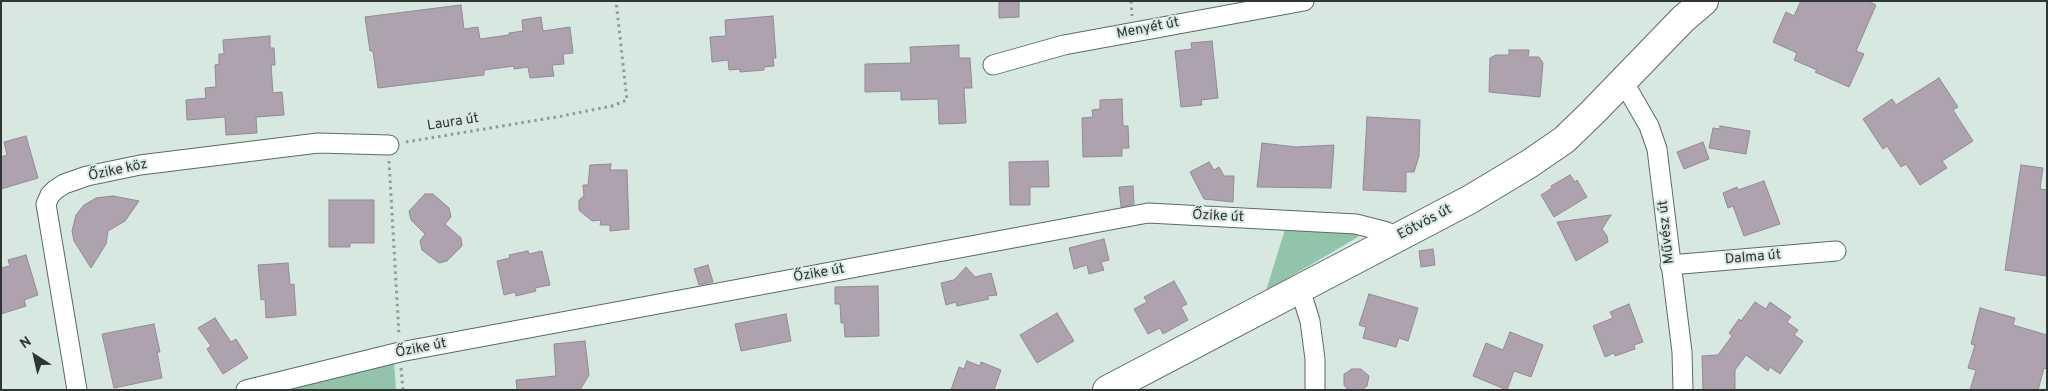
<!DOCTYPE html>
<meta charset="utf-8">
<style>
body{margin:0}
#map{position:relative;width:2048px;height:391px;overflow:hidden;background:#d6e8df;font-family:Overpass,sans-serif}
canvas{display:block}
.frame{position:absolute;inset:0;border:2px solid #2e3532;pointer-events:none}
.north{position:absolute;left:10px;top:331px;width:50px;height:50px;-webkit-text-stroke:4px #d6e8df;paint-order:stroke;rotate:325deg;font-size:14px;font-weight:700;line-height:20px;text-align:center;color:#2e3532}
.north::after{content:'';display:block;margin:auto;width:18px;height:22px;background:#2e3532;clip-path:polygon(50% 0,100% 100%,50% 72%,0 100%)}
</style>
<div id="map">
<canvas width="2048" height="391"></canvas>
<div class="frame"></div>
<div class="north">N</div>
</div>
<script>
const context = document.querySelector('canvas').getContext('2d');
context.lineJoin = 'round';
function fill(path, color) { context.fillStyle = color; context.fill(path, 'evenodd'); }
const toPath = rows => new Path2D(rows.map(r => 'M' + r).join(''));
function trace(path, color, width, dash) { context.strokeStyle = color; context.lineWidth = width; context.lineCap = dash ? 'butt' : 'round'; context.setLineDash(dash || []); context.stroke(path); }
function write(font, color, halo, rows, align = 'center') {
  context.font = font + ' Overpass,sans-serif'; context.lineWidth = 4; context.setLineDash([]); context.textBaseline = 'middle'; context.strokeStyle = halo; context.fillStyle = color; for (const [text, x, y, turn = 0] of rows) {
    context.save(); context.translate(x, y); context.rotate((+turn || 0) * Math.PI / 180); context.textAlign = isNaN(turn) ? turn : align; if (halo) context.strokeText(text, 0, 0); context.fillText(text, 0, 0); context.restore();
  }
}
fill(toPath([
 [1286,226,1357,231,1358,237,1266,291],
 [394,362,396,390,280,390]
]), '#92c4ac');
const building = toPath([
 [999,1,1019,1,1019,17,999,18,999,1],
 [1801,1,1868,1,1876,5,1856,51,1864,54,1849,87,1815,72,1817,70,1794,60,1797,53,1773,42,1786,12,1794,16,1801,1],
 [461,5,464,29,478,27,480,39,509,35,509,33,523,31,522,20,541,17,543,31,570,27,573,53,563,54,564,64,552,65,554,76,530,78,528,67,514,69,514,66,484,70,484,75,378,88,373,51,370,51,365,17,461,5],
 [773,16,776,58,773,58,774,66,764,67,764,70,740,72,740,69,729,70,728,60,712,62,710,37,726,36,725,20,773,16],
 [270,36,270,48,274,48,275,65,271,65,273,93,282,92,284,115,256,117,257,133,226,135,225,117,187,120,186,100,206,98,205,88,216,87,215,65,219,64,219,54,224,54,223,40,270,36],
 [1212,41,1218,98,1201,100,1202,105,1181,107,1175,51,1192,49,1191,43,1212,41],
 [959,45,959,58,970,58,972,88,964,88,966,123,939,124,938,99,901,100,901,91,865,92,865,64,911,63,910,47,959,45],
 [1509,50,1529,50,1528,57,1539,57,1543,63,1540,97,1489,92,1490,58,1496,55,1509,55,1509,50],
 [1939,78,1958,107,1953,110,1973,141,1942,161,1947,168,1920,185,1906,164,1901,167,1887,146,1883,149,1863,119,1892,99,1896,105,1939,78],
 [1122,99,1123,126,1128,126,1129,148,1122,148,1122,156,1083,157,1082,118,1093,117,1092,110,1100,109,1100,100,1122,99],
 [1367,117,1420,120,1419,156,1414,172,1406,172,1406,192,1363,190,1367,117],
 [1720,126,1750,131,1746,154,1709,148,1713,128,1720,129,1720,126],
 [26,136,38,178,1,189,1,157,7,155,4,142,26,136],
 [1703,142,1709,159,1684,169,1677,152,1703,142],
 [1262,143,1296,147,1334,145,1331,188,1257,187,1262,143],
 [1048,161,1049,187,1030,187,1030,205,1010,205,1009,162,1048,161],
 [1209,162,1214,170,1219,167,1224,176,1234,176,1233,202,1204,199,1190,172,1209,162],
 [611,164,610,170,627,170,629,229,610,231,610,225,600,225,601,220,592,221,579,210,579,200,584,196,583,185,588,185,590,165,611,164],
 [2021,165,2043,168,2040,189,2047,190,2047,276,2005,270,2021,165],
 [1570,175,1575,182,1577,180,1587,197,1554,217,1541,195,1552,188,1551,186,1570,175],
 [1764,181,1780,224,1744,236,1733,206,1728,208,1723,193,1737,187,1738,190,1764,181],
 [1133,186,1134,204,1121,207,1119,187,1133,186],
 [425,194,433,194,449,208,451,217,445,224,461,238,462,246,447,261,439,263,422,250,420,241,425,234,411,220,409,211,425,194],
 [113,196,139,201,125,221,108,231,106,244,91,268,74,241,72,231,76,215,84,205,96,198,113,196],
 [329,200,374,200,374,243,350,243,350,247,329,247,329,200],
 [1611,215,1602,229,1607,236,1608,242,1576,261,1557,222,1611,215],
 [1104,239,1109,260,1101,262,1104,270,1089,274,1087,265,1074,269,1069,248,1104,239],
 [1433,249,1435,265,1421,267,1419,251,1433,249],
 [528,251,529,254,542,251,550,285,535,288,536,291,516,296,515,292,504,295,497,261,510,258,509,255,528,251],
 [26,255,38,295,24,300,26,306,1,314,1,268,10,266,8,260,26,255],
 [288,263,290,285,294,284,296,315,266,318,265,299,261,300,258,265,288,263],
 [708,265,713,282,699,285,694,269,708,265],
 [966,267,975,277,991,273,997,295,987,296,989,299,957,306,956,302,946,305,941,283,954,280,966,267],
 [1174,281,1187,304,1181,307,1188,320,1163,334,1160,328,1148,334,1134,309,1147,302,1144,297,1174,281],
 [878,286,879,336,845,337,844,323,841,323,840,304,835,304,835,287,878,286],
 [1369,294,1418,308,1408,341,1399,338,1396,347,1363,338,1366,327,1359,325,1369,294],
 [1755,302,1766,309,1770,302,1791,317,1787,322,1798,330,1794,335,1803,341,1780,374,1770,367,1768,371,1746,355,1735,370,1735,390,1703,390,1702,356,1718,355,1732,336,1729,333,1739,319,1741,321,1755,302],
 [1629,304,1643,342,1634,345,1635,349,1615,356,1614,353,1605,357,1593,326,1613,318,1610,312,1629,304],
 [1980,308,2015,318,2013,325,2047,335,2047,369,2044,368,2038,390,1970,390,1976,370,1968,368,1975,345,1971,344,1980,308],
 [1057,313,1074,341,1037,363,1020,335,1057,313],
 [786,314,791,341,741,351,735,324,786,314],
 [215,318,231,342,236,339,248,358,223,374,207,349,211,346,198,328,215,318],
 [154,324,160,352,157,352,162,378,114,388,102,334,154,324],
 [1510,332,1543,345,1531,377,1514,371,1507,390,1473,376,1486,343,1503,350,1510,332],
 [585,341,589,375,580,390,517,390,516,380,556,376,554,344,585,341],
 [967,361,980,366,981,362,1001,370,994,390,951,390,959,367,964,369,967,361],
 [1352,369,1361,369,1369,376,1367,386,1362,390,1348,390,1344,385,1344,374,1352,369]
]);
fill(building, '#aea2af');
trace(building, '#948995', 1);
const street = toPath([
 [993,65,1064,45,1304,1],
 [1623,81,1649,126,1657,149,1682,352,1683,390],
 [1670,265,1836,251],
 [1300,289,1310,321,1315,359,1315,390],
 [77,390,46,204,50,195,55,190,64,184,87,176,140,165,318,143,389,145],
 [246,390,400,352,1148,213,1356,224,1387,232,1392,240]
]);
const secondary = toPath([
 [1107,390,1469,200,1529,164,1564,140,1592,113,1683,19,1704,1]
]);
trace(street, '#5b6b63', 21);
trace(secondary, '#5b6b63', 30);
trace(toPath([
 [1131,1,1132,16],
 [406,142,562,116,612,106,627,100,616,1],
 [389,161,399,335],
 [401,368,403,390]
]), '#8e9c95', 3, [2.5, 4]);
trace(street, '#fff', 19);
trace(secondary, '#fff', 28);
write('14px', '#2e3532', '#d6e8df', [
 ["Menyét út",1148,29,-11],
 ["Laura út",453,123,-9],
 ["Őzike köz",118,171,-12],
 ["Őzike út",1218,217,3],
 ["Eötvös út",1425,223,-28],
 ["Művész út",1667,232,-96],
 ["Dalma út",1753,258,-5],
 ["Őzike út",819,274,-10],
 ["Őzike út",421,349,-11]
]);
</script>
